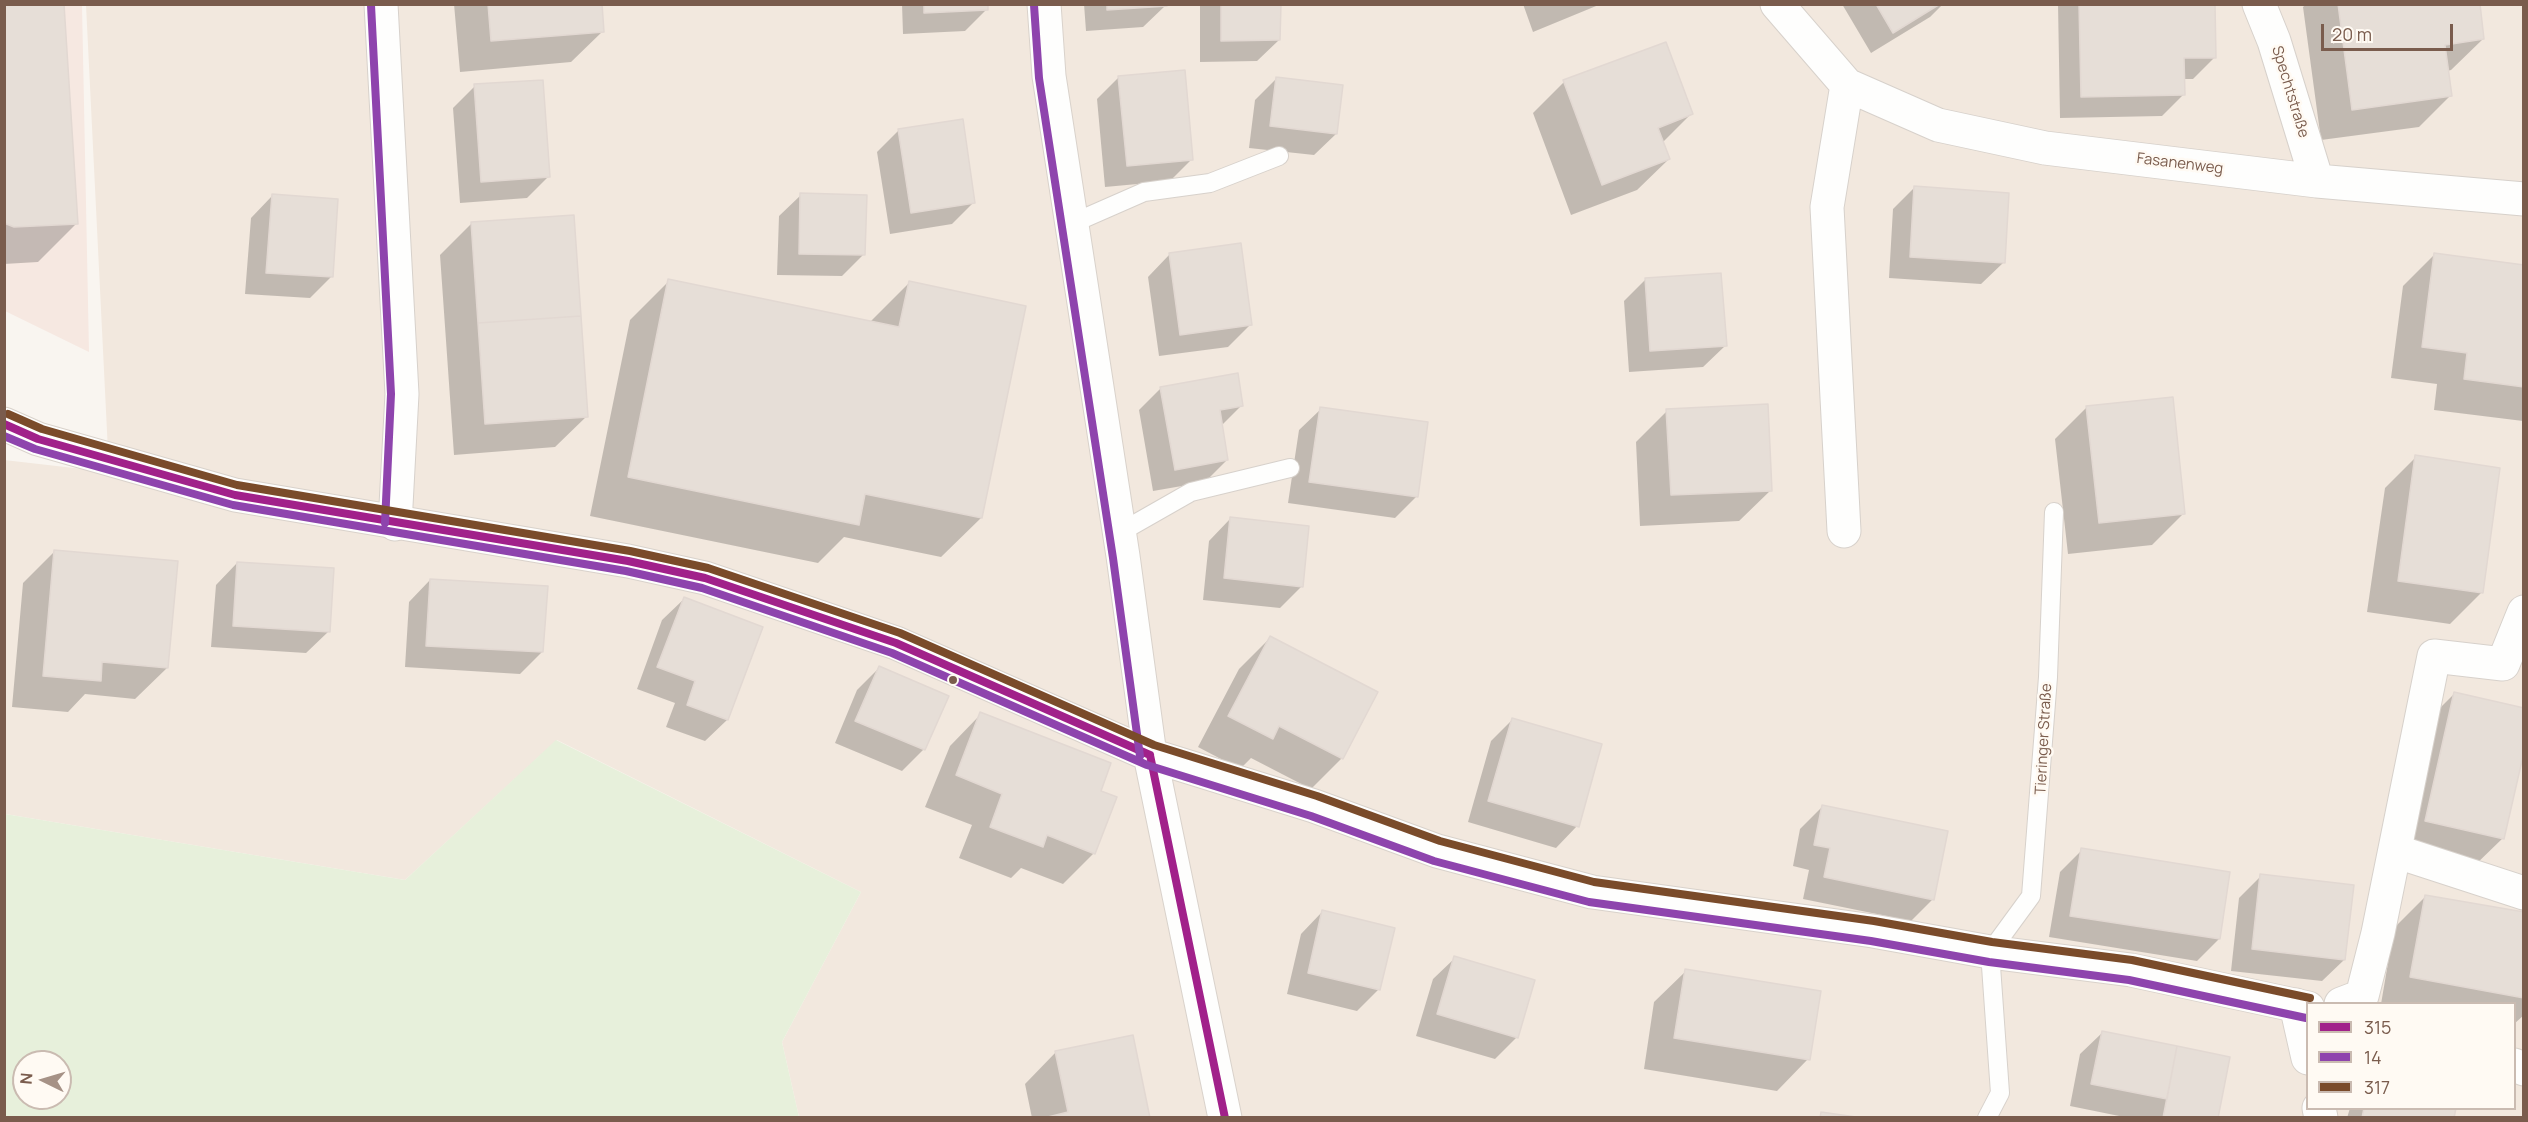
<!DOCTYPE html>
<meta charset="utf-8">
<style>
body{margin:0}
#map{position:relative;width:2528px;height:1122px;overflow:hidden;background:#f9f5f0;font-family:Manrope,sans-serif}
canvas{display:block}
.frame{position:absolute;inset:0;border:6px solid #7a5c4d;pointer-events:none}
.legend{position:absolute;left:2306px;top:1002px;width:210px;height:108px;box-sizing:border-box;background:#fffaf3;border:2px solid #cabbb1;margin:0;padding:8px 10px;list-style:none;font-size:18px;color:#7a5c4d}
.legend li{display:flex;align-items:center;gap:12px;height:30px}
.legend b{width:30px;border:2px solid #cabbb1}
.north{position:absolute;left:12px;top:1050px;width:60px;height:60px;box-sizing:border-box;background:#fffaf3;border:2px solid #cabbb1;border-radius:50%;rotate:275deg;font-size:16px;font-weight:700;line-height:24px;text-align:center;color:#7a5c4d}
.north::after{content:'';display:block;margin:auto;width:21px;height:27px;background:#a69286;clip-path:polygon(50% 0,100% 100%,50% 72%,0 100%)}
.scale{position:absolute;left:2321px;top:24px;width:132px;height:27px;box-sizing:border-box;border:3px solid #7a5c4d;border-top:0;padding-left:8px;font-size:18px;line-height:21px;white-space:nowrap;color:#7a5c4d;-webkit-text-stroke:4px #fffaf3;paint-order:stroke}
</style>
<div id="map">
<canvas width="2528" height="1122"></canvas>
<div class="frame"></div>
<ul class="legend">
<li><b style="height:8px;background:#a1218a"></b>315</li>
<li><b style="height:8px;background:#8e44ad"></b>14</li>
<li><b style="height:8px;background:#7a4b2a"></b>317</li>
</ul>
<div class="north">N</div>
<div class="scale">20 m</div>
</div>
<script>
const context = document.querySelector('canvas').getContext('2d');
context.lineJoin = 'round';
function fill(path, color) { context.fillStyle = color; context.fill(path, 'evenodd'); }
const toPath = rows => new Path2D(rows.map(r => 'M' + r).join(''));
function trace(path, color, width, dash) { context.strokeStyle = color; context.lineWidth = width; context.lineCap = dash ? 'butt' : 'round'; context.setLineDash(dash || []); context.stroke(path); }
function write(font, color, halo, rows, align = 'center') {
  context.font = font + ' Manrope,sans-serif'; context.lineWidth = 5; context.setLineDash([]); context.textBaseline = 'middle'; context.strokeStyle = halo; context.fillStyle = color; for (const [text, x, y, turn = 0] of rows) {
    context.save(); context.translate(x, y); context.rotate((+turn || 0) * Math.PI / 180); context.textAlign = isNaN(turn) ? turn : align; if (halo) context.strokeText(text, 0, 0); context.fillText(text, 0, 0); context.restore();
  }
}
fill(toPath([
 [86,5,2523,5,2523,1117,799,1117,782,1042,861,892,557,740,405,880,5,814,4,460,109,472],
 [2308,1004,2514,1004,2514,1108,2308,1108]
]), '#f2e8de');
fill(toPath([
 [4,5,82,5,89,352,5,311]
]), '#f6e8e1');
fill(toPath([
 [556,740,861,892,782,1042,799,1117,5,1117,5,814,405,880],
 [24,1062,60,1062,60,1098,24,1098]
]), '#e7f0db');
fill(toPath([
 [4,4,77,223,38,262,4,264],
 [454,4,601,4,603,31,571,62,460,72],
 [902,4,986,4,986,10,965,31,903,34],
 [1084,4,1165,4,1165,6,1143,27,1086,31],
 [1200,4,1279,4,1279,40,1257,61,1200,62],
 [1523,4,1601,4,1533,32],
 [1842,4,1943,4,1930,17,1871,53],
 [2058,4,2214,4,2215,57,2193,79,2183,79,2184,94,2162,116,2060,118],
 [2306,4,2478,4,2483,39,2451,70,2447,71,2450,96,2419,127,2321,140,2303,7],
 [1119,77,1192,159,1170,181,1105,187,1097,99],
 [1276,79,1336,134,1314,155,1249,148,1255,100],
 [1564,82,1691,114,1662,143,1669,159,1637,190,1571,215,1533,113],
 [475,86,549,176,527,198,460,203,453,108],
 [899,130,974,202,952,224,890,234,877,152],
 [1915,187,2003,263,1981,284,1889,278,1893,209],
 [801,195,864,254,842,276,777,275,779,216],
 [272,196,332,276,310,298,245,294,251,218],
 [471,224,587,416,555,447,454,455,440,255],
 [1169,255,1250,325,1228,347,1159,356,1148,277],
 [2434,255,2524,266,2523,421,2434,410,2437,384,2391,378,2403,286],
 [1646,279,1725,346,1703,367,1629,372,1624,301],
 [669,281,870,322,909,283,981,518,941,557,844,537,818,563,590,516,630,320],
 [1161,388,1242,405,1221,426,1227,460,1205,482,1153,491,1139,410],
 [2087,407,2184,513,2152,545,2068,554,2055,439],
 [1321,409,1417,496,1395,518,1288,503,1299,430],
 [1667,411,1771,490,1739,521,1640,526,1636,442],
 [2416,457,2481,593,2450,624,2367,612,2385,488],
 [1230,519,1302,586,1280,608,1203,600,1209,541],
 [55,551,167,668,135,699,85,694,68,712,12,707,23,583],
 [237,563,328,632,306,653,211,647,216,585],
 [430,580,542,652,520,674,405,667,409,602],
 [684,599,761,628,727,720,705,741,666,727,675,703,637,689,662,620],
 [1270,638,1342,758,1311,789,1251,758,1240,769,1198,747,1239,669],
 [879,668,924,749,902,771,835,743,857,690],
 [2454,694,2503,838,2471,869,2394,852,2423,725],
 [981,714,1099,791,1094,853,1063,884,1021,868,1011,878,959,858,972,825,925,807,950,746],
 [1512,720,1577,826,1556,848,1468,822,1491,741],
 [1822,807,1933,899,1911,921,1803,899,1809,870,1793,866,1800,829],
 [2082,850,2219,939,2197,961,2049,937,2060,872],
 [2261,876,2344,960,2322,981,2231,971,2239,898],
 [2426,896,2524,914,2524,1015,2514,1024,2514,1004,2381,1004,2394,928],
 [1322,912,1379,989,1357,1011,1287,994,1301,934],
 [1455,958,1517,1037,1495,1059,1416,1036,1433,979],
 [1686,971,1808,1059,1777,1091,1644,1069,1654,1002],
 [2102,1033,2217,1118,2129,1118,2070,1106,2080,1054],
 [1056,1052,1149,1118,1032,1118,1025,1084],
 [2350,1108,2455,1108,2452,1118,2347,1118]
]), '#0003');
const building = toPath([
 [4,4,64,4,78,224,14,227,4,223,4,4],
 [488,4,602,4,604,32,491,41,488,4],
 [924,4,988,4,988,10,924,13,924,4],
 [1107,4,1166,4,1167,6,1107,10,1107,4],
 [1221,4,1281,4,1280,40,1221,41,1221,4],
 [1876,4,1940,4,1893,33,1876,4],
 [2079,4,2215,4,2216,58,2184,58,2185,95,2081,97,2079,4],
 [2338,4,2480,4,2484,39,2445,45,2452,96,2352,110,2338,4],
 [1666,42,1693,114,1658,128,1670,159,1602,185,1563,80,1666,42],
 [1185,70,1193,160,1127,166,1118,76,1185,70],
 [1276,77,1343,85,1337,134,1270,126,1276,77],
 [543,80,550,177,481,182,474,84,543,80],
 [963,119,975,203,911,213,898,129,963,119],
 [1914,186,2009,193,2005,263,1910,257,1914,186],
 [800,193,867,195,865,255,799,254,800,193],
 [272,194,338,199,333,277,266,273,272,194],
 [574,215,581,316,478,323,471,222,574,215],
 [1241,243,1252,325,1180,335,1169,253,1241,243],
 [2434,253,2524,265,2524,387,2464,379,2467,353,2422,347,2434,253],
 [1721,273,1727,346,1650,351,1645,278,1721,273],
 [668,279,899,327,909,281,1026,306,982,518,865,494,859,525,628,477,668,279],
 [581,316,588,417,485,424,478,323,581,316],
 [1238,373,1243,406,1220,410,1228,460,1175,470,1160,387,1238,373],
 [2173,397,2185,514,2099,523,2086,406,2173,397],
 [1768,404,1772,491,1671,495,1666,409,1768,404],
 [1320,407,1428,422,1418,497,1309,482,1320,407],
 [2415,455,2500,468,2483,593,2398,581,2415,455],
 [1230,517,1309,526,1303,587,1224,578,1230,517],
 [54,550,178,561,168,668,102,662,101,681,43,676,54,550],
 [237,562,334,568,330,632,233,626,237,562],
 [430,579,548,586,543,652,426,646,430,579],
 [684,597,763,627,728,720,687,705,695,681,657,667,684,597],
 [1270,636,1378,692,1343,759,1279,726,1273,739,1228,716,1270,636],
 [879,666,949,696,925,750,855,721,879,666],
 [2454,692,2524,708,2524,752,2504,839,2425,821,2454,692],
 [980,712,1111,763,1101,791,1117,797,1095,854,1047,835,1043,847,990,827,1002,794,956,775,980,712],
 [1512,718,1602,744,1579,827,1488,801,1512,718],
 [1822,805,1948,831,1934,900,1824,877,1830,848,1814,845,1822,805],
 [2081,848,2230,872,2220,939,2070,916,2081,848],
 [2260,874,2354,885,2345,960,2252,949,2260,874],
 [2425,895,2524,912,2524,998,2410,977,2425,895],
 [1322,910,1395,928,1380,990,1308,973,1322,910],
 [1454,956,1535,980,1518,1038,1437,1014,1454,956],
 [1685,969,1821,991,1810,1060,1674,1038,1685,969],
 [2102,1031,2177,1046,2167,1099,2091,1084,2102,1031],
 [1133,1035,1150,1118,1044,1118,1068,1112,1055,1051,1133,1035],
 [2177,1046,2230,1057,2218,1118,2163,1118,2177,1046],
 [2364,1108,2456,1108,2454,1118,2362,1118,2364,1108],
 [1821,1112,1863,1118,1820,1118,1821,1112]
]);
fill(building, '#e6ded7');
trace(building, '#e2d8d2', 1.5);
const lane = toPath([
 [1071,224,1144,192,1210,183,1279,156],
 [1119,533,1191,492,1290,468],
 [1987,1118,2000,1093,1990,952,2031,896,2048,677,2054,512]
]);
const street = toPath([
 [381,4,402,394,395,524],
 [1777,4,1847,85,1938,125,2045,148,2317,181,2524,199],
 [2259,4,2274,41,2317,181],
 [1844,531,1827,207,1847,85],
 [2395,851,2524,893],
 [2341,1004,2362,996,2378,933,2434,656,2503,664,2524,612],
 [2296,1005,2308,1058],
 [2319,1108,2321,1118]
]);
const secondary = toPath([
 [1044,4,1049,76,1123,556,1150,755,1225,1118],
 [4,424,38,439,235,495,628,561,705,578,896,643,1150,755,1314,806,1437,851,1592,892,1873,931,1990,952,2131,970,2308,1008],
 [2514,1065,2524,1069]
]);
trace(lane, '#d7d1cb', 20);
trace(street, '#d7d1cb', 35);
trace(secondary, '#d9d2cb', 35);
trace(lane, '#fefefd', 18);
trace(street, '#fefefd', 33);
trace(secondary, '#fefefd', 33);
trace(toPath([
 [4,424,38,439,235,495,628,561,705,578,896,643,1150,755],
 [1150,755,1225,1118]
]), '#a1218a', 8);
trace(toPath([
 [371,5,391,394,385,523],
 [1034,5,1039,78,1113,558,1140,756],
 [4,436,35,449,233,505,626,571,702,588,892,653,1147,765,1311,816,1434,861,1589,902,1871,941,1989,962,2129,980,2306,1018]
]), '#8e44ad', 8);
trace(toPath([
 [8,414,42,429,237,485,630,551,708,568,900,633,1154,745,1317,796,1440,841,1594,882,1874,921,1992,942,2132,960,2310,998]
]), '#7a4b2a', 8);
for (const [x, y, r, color] of [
 [953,680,5,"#7a5c4d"]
]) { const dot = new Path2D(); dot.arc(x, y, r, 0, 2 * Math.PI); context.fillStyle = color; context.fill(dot); trace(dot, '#fffaf3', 2); }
write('15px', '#7a5c4d', '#fffaf3', [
 ["Spechtstraße",2290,92,73],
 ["Fasanenweg",2180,164,7],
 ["Tieringer Straße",2044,739,-87]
]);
</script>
